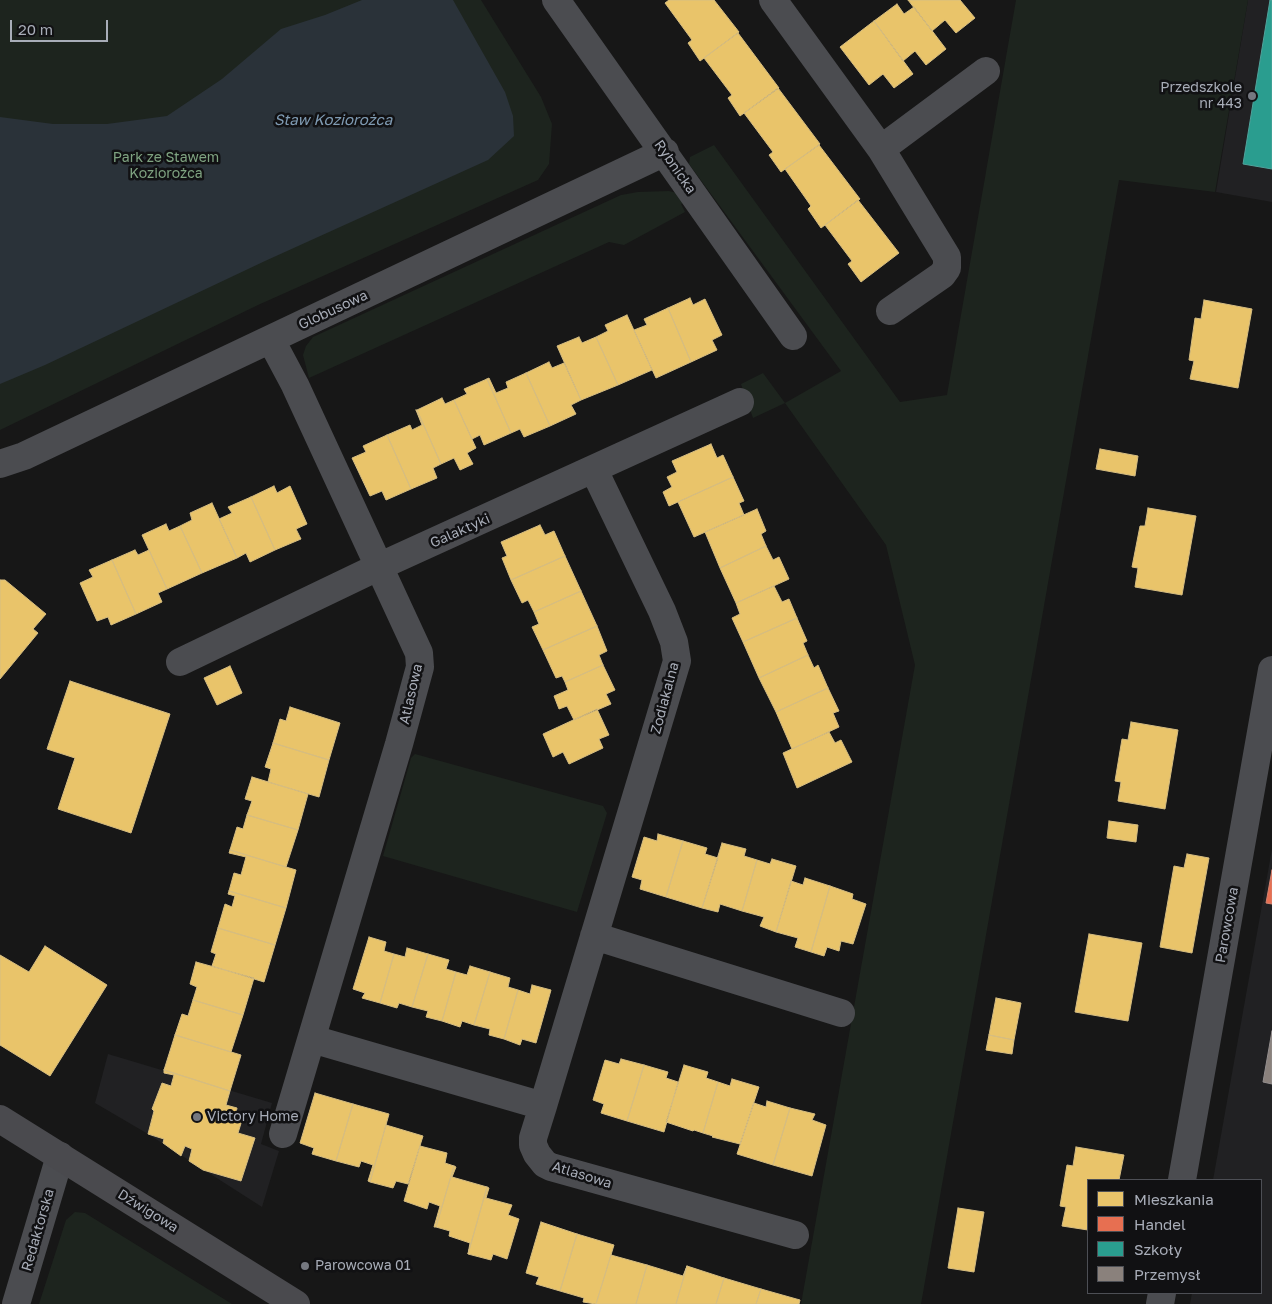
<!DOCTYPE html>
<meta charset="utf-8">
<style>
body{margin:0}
#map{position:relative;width:1272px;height:1304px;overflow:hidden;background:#171717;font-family:"Golos Text",sans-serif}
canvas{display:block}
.legend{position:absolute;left:1087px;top:1179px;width:175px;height:115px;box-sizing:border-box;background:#111113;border:1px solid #4d4f55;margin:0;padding:6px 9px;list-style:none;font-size:15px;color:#a8adb8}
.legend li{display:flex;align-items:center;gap:10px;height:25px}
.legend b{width:25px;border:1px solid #4d4f55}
.scale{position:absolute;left:10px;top:20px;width:98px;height:22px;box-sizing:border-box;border:2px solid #a8adb8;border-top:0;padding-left:6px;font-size:15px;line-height:18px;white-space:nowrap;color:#a8adb8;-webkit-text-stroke:4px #111113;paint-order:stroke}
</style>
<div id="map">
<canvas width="1272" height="1304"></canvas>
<ul class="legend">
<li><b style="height:14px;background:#e9c46a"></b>Mieszkania</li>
<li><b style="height:14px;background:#e76f51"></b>Handel</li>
<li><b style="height:14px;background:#2a9d8f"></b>Szkoły</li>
<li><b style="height:14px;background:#8a817c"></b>Przemysł</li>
</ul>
<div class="scale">20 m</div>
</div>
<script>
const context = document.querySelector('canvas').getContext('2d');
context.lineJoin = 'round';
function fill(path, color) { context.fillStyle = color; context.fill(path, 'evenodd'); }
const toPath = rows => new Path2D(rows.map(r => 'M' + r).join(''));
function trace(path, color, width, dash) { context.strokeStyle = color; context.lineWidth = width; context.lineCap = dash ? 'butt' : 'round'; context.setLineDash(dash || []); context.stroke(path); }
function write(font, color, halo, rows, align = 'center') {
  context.font = font + ' "Golos Text",sans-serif'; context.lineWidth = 5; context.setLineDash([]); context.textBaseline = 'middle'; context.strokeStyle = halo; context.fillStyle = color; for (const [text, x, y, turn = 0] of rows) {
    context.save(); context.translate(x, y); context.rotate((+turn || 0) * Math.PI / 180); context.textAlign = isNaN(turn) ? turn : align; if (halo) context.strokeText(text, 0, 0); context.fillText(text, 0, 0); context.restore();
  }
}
fill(toPath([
 [1248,0,1272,0,1272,202,1216,192],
 [1272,849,1272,1304,1190,1304,1192,1293,1261,1293,1261,1180,1213,1180],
 [108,1054,272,1103,261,1144,279,1151,262,1207,148,1134,95,1103]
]), '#212123');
fill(toPath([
 [0,0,481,0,541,97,552,124,549,164,538,180,258,305,0,430],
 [1016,0,1248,0,1215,192,1119,180,921,1304,801,1304,915,665,886,545,785,403,753,418,741,384,763,373,785,403,841,371,689,164,690,157,714,145,900,402,947,395],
 [669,191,681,194,689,200,681,204,685,212,624,245,609,242,309,378,303,355,306,346,313,337,621,195,638,192],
 [415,754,603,806,607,813,577,912,383,856,411,758],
 [75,1212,85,1213,232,1304,39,1304,66,1220]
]), '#1d241e');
fill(toPath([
 [362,0,453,0,505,92,513,116,514,136,488,160,265,261,45,365,0,384,0,117,53,124,107,124,167,116,222,79,281,29,325,15]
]), '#2a3239');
const homes = toPath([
 [669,0,714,0,739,32,700,61,688,43,692,40,665,3,669,0],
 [908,0,960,0,975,18,956,33,945,20,932,31,908,0],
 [897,4,904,14,914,7,946,49,926,65,915,51,903,61,874,21,897,4],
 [874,21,913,74,894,88,883,74,869,85,840,47,874,21],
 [738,33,779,88,740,116,728,98,732,95,704,58,738,33],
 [778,88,820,144,781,172,769,155,773,152,744,113,778,88],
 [819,145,860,199,821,228,808,209,811,206,785,169,819,145],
 [858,200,899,253,861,282,848,264,852,261,825,225,858,200],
 [690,298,693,305,705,299,722,335,712,340,717,350,691,362,668,308,690,298],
 [1204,300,1252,309,1238,388,1190,379,1194,361,1189,360,1195,318,1201,319,1204,300],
 [668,308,691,362,656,378,634,330,647,325,644,319,668,308],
 [627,315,652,370,618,385,596,337,608,331,605,325,627,315],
 [579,337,582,343,596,337,618,385,581,400,557,346,579,337],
 [549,362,552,368,564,363,581,400,571,405,576,414,550,426,526,373,549,362],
 [526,373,550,426,524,437,520,429,511,433,487,379,489,378,496,393,508,388,506,382,526,373],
 [487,379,511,433,484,445,480,435,472,439,454,400,467,394,464,389,487,379],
 [442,398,445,404,454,400,476,448,467,453,473,464,460,470,454,458,441,464,417,410,442,398],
 [416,410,417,410,441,464,433,468,437,478,411,489,387,435,410,425,412,430,422,425,416,410],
 [387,435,411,489,386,500,382,491,370,496,352,458,366,452,363,446,387,435],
 [711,444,717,458,723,455,733,477,669,506,663,492,672,487,667,477,677,472,672,461,711,444],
 [1100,449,1138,456,1135,476,1096,469,1100,449],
 [733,477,744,501,739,503,744,515,694,537,678,502,733,477],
 [274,486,277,493,290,486,307,524,296,529,301,539,275,550,251,497,274,486],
 [251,497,275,550,250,562,246,553,237,558,219,519,232,513,228,507,251,497],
 [212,503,237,558,202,573,180,526,192,520,190,513,212,503],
 [1148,508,1196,516,1182,595,1135,587,1138,568,1132,567,1140,526,1145,526,1148,508],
 [757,509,766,531,761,534,766,546,720,568,705,532,757,509],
 [166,524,169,531,180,526,202,573,167,589,142,535,166,524],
 [540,525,545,535,554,531,565,556,511,580,502,558,507,556,501,542,540,525],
 [766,546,773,560,779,557,789,579,736,603,720,568,766,546],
 [135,550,138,555,149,550,167,589,158,593,162,602,136,614,112,560,135,550],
 [565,556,581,591,534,612,528,600,522,603,511,580,565,556],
 [112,560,136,614,111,625,108,617,97,621,80,583,93,577,89,570,112,560],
 [0,580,5,580,46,614,33,629,38,633,0,679,0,580],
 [774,586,782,602,789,599,797,618,743,642,732,618,740,614,736,603,774,586],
 [581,591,597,626,543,650,532,627,539,624,534,612,581,591],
 [797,618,807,641,803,643,808,655,759,678,743,642,797,618],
 [597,626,607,651,599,655,603,665,565,682,562,676,556,678,543,650,597,626],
 [808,655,814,668,818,665,828,688,776,712,759,678,808,655],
 [603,665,615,690,606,694,611,704,574,720,567,706,559,709,554,696,568,690,565,682,603,665],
 [230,666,242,693,217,705,204,678,230,666],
 [70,681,170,714,131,833,58,809,75,758,47,749,70,681],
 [828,688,839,711,833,713,839,727,792,749,776,712,828,688],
 [290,707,340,723,329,760,273,743,280,719,286,721,290,707],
 [597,709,609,735,599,739,603,748,569,764,563,752,553,757,543,734,597,709],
 [1131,722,1178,730,1165,809,1118,801,1121,782,1115,781,1122,739,1128,740,1131,722],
 [829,732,835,743,841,740,852,762,797,788,783,753,829,732],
 [273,743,329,760,319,797,268,782,271,769,265,767,273,743],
 [252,777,308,794,298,830,247,815,252,801,245,799,252,777],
 [247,815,298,830,286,867,230,850,237,827,243,829,247,815],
 [1109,821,1138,825,1136,842,1107,838,1109,821],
 [658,834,683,841,666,897,640,889,642,880,632,877,644,837,657,841,658,834],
 [683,841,707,848,705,854,718,858,702,908,666,897,683,841],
 [722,843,746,849,744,856,757,860,742,911,720,904,718,912,702,908,722,843],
 [230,850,296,870,286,908,229,891,234,873,241,875,246,857,229,853,230,850],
 [1187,854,1209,858,1192,953,1160,947,1174,866,1184,868,1187,854],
 [772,859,796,866,776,932,760,926,764,917,742,911,757,860,770,864,772,859],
 [805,878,830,886,811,952,795,947,798,938,776,932,791,881,803,885,805,878],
 [830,886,853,894,852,899,866,904,853,944,841,941,839,951,827,947,824,956,811,952,830,886],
 [229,891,286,908,275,945,218,928,225,904,232,907,235,896,228,894,229,891],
 [218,928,275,945,264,982,212,966,216,954,211,952,218,928],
 [1089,934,1142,943,1128,1021,1075,1012,1089,934],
 [369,937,386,942,384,951,394,954,380,1003,362,998,365,993,353,989,369,937],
 [45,946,107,985,50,1076,0,1045,0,955,29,972,45,946],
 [407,948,428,954,412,1007,399,1003,397,1008,380,1003,394,954,405,957,407,948],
 [428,954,449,960,446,969,456,972,442,1021,426,1017,428,1011,412,1007,428,954],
 [196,962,254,978,243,1015,193,1000,197,987,190,984,196,962],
 [470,966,490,972,474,1025,462,1021,460,1027,442,1021,456,972,467,975,470,966],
 [490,972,510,978,508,987,518,990,504,1039,489,1035,490,1029,474,1025,490,972],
 [532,985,551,990,536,1043,522,1039,520,1045,504,1039,518,990,530,994,532,985],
 [996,998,1021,1003,1014,1040,989,1035,996,998],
 [193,1000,243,1015,231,1052,175,1035,182,1014,188,1016,193,1000],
 [175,1035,241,1055,230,1091,164,1070,175,1035],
 [989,1035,1014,1040,1012,1054,986,1050,989,1035],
 [621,1059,644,1065,627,1121,601,1113,604,1104,593,1100,605,1060,619,1064,621,1059],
 [644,1065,668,1072,666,1078,678,1082,664,1132,627,1121,644,1065],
 [684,1065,708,1072,706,1078,718,1082,703,1133,694,1130,693,1131,666,1122,684,1065],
 [164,1070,230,1091,226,1105,237,1108,235,1118,242,1120,238,1133,255,1138,241,1181,203,1170,189,1161,192,1149,185,1146,181,1156,163,1143,164,1139,148,1134,154,1111,152,1109,162,1083,171,1086,174,1075,164,1073,164,1070],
 [732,1079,759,1087,740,1144,712,1137,713,1136,703,1133,718,1082,730,1086,732,1079],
 [315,1093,353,1104,336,1161,312,1154,314,1148,300,1143,315,1093],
 [767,1101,790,1108,773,1165,737,1154,754,1103,766,1107,767,1101],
 [353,1104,389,1114,370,1182,368,1181,373,1165,361,1161,359,1167,336,1161,353,1104],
 [790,1108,815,1114,812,1120,826,1125,812,1176,773,1165,790,1108],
 [386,1125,423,1136,408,1184,396,1181,393,1188,370,1182,386,1125],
 [420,1146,447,1153,445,1163,454,1166,436,1227,434,1227,440,1206,429,1202,427,1209,404,1201,420,1146],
 [1076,1147,1124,1155,1119,1180,1088,1180,1088,1230,1062,1226,1066,1207,1060,1206,1067,1165,1073,1166,1076,1147],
 [454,1166,456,1167,452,1177,487,1187,468,1254,470,1243,449,1236,450,1231,436,1227,454,1166],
 [487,1187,489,1188,486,1198,512,1205,508,1215,519,1219,507,1259,493,1254,491,1260,468,1254,487,1187],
 [958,1208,984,1212,974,1272,948,1268,958,1208],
 [541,1222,577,1234,560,1291,536,1284,539,1277,526,1273,541,1222],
 [577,1234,614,1245,596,1304,583,1302,584,1298,560,1291,577,1234],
 [611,1255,647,1265,636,1304,596,1304,611,1255],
 [647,1265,683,1276,687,1266,676,1304,636,1304,647,1265],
 [687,1266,724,1278,716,1304,676,1304,687,1266],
 [724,1278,761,1289,756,1304,716,1304,724,1278],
 [761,1289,800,1300,799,1304,756,1304,761,1289]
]);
fill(homes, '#e9c46a');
trace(homes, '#d6bd81', 1);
const shops = toPath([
 [1272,870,1272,904,1266,903,1272,870]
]);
fill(shops, '#e76f51');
trace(shops, '#d48270', 1);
const schools = toPath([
 [1270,0,1272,0,1272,169,1243,164,1270,0]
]);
fill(schools, '#2a9d8f');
trace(schools, '#50a29b', 1);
const industry = toPath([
 [1272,1031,1272,1084,1263,1082,1272,1031]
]);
fill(industry, '#8a817c');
trace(industry, '#938e8e', 1);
trace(toPath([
 [556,0,793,336],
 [773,0,881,149,947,257,947,268,942,275,890,311],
 [881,149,986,71],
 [271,340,295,385,419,653,420,667,399,744,283,1134],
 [0,464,24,456,665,152],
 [180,662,378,567,740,402],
 [594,936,841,1013],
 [312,1039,543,1106,533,1138,533,1145,537,1154,545,1164,551,1167,795,1235],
 [543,1106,677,661,674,642,662,611,594,470],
 [1182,1180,1272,670],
 [16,1304,60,1156],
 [1160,1304,1162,1293]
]), '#4b4c50', 28);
trace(toPath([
 [0,1119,296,1304]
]), '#4a4a4e', 28);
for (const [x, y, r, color] of [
 [1252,96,5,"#757880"],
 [197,1117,5,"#757880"],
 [305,1266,5,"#757880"]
]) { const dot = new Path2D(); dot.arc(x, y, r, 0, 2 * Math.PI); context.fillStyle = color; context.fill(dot); trace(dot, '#111113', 2); }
write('14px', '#a8adb8', '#111113', [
 ["Przedszkole",1242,88,"right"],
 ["nr 443",1242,104,"right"],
 ["Victory Home",207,1117],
 ["Parowcowa 01",315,1266]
], 'left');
write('14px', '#7fa381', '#111113', [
 ["Park ze Stawem",166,158],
 ["Koziorożca",166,174]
]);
write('14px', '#a8adb8', '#111113', [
 ["Rybnicka",675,167,55],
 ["Globusowa",333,310,-25],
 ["Galaktyki",460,531,-24],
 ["Atlasowa",411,694,-77],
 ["Zodiakalna",665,698,-75],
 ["Parowcowa",1227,925,-80],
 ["Atlasowa",582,1175,17],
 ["Dźwigowa",148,1211,32],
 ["Redaktorska",38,1230,-74]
]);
write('italic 15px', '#7f9bb3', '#111113', [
 ["Staw Koziorożca",333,120]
]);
</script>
